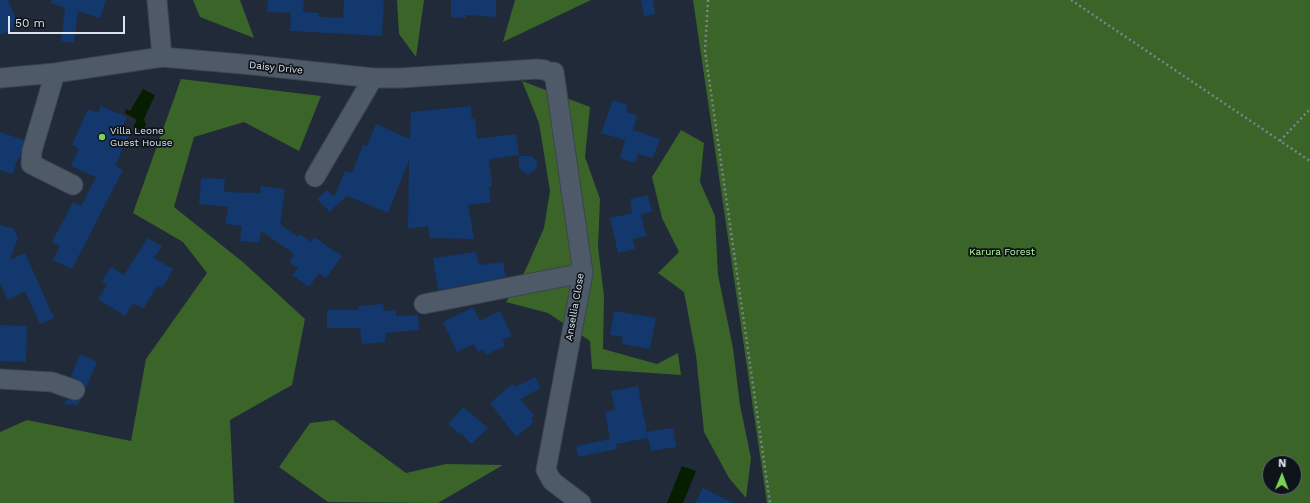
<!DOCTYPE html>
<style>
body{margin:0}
#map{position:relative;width:1310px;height:503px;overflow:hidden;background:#212a38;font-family:"Work Sans",sans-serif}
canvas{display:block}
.north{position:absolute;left:1262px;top:455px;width:40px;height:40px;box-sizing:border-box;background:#0e1319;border:1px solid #60666d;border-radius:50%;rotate:1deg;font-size:11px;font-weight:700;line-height:16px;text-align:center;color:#dbe2eb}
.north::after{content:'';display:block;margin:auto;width:14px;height:18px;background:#7bd156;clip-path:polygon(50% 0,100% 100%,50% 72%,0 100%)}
.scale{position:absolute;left:8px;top:16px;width:117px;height:18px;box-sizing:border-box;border:2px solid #dbe2eb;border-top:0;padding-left:5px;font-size:12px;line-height:14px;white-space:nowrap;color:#dbe2eb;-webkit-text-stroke:3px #0e1319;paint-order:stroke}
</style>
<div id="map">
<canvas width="1310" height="503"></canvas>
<div class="north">N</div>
<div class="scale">50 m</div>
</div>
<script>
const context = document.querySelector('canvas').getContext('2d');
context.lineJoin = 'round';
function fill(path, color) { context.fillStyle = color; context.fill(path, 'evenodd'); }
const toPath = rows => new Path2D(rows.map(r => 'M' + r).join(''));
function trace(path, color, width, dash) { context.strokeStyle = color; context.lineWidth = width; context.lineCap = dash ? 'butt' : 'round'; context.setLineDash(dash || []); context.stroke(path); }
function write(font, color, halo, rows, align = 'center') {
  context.font = font + ' "Work Sans",sans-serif'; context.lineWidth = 3.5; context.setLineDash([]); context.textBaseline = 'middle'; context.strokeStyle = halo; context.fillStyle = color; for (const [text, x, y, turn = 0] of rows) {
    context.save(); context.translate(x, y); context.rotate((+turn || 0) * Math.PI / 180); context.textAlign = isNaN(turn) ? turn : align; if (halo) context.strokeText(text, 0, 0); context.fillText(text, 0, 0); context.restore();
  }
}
fill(toPath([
 [193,0,240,0,254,38,200,17],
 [397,0,424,0,416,57,399,34],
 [515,0,591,0,503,42],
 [693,0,1310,0,1310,503,767,503],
 [1270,463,1294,463,1294,487,1270,487],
 [181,79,321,96,299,151,244,122,194,137,174,207,244,263,305,319,292,385,230,420,234,503,0,503,0,432,27,420,131,441,146,359,207,273,183,242,133,213],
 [522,81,590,107,585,157,600,199,598,247,604,296,603,349,657,364,678,353,681,375,592,369,590,341,548,313,506,302,525,271,544,228,550,191,539,123],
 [681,130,704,143,700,182,715,216,718,275,733,348,740,405,751,458,746,498,729,478,704,432,696,355,684,292,658,273,679,252,662,218,652,177],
 [334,420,406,473,446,464,503,465,438,503,328,502,279,467,310,423]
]), '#3a6428');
fill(toPath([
 [143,89,155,95,144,119,146,125,142,131,133,127,137,120,125,113,126,109,130,111],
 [682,466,696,471,683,503,667,503]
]), '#071d00');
fill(toPath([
 [0,0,8,0,19,26,0,35],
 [51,0,106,0,100,18,78,11,74,43,61,41,65,8,51,3],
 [268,0,304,0,303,12,319,13,319,17,343,18,344,0,384,0,382,36,290,31,291,13,267,12],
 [451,0,496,0,496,17,466,15,466,18,451,17],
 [641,0,653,0,655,14,644,16],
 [613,100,628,105,626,112,637,115,633,130,660,139,653,158,638,154,635,163,620,158,625,140,601,133],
 [101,106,127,117,123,126,132,129,115,166,123,170,72,269,53,260,60,246,52,242,73,202,81,206,96,177,71,166,79,149,72,145,88,109,98,113],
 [471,106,472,119,475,119,477,139,516,134,519,155,489,159,492,186,489,187,491,202,468,205,474,239,430,238,428,226,408,229,409,160,388,213,347,196,327,214,329,211,317,199,327,190,334,197,345,171,352,173,363,145,367,146,376,124,410,139,411,112],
 [0,132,24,140,20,158,18,158,13,174,0,170],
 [519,156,530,156,534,158,537,162,537,167,534,171,530,174,526,174,522,171,519,167],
 [201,178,225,179,224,192,260,193,261,186,285,189,280,224,298,237,300,234,311,242,314,237,342,256,326,278,319,273,309,287,292,275,298,268,289,262,294,254,261,231,259,243,240,241,242,226,225,224,228,207,199,204],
 [648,195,652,212,641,214,646,236,633,239,635,249,618,253,610,218,632,213,630,199],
 [0,225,14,229,18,238,10,260,25,253,54,318,40,324,25,291,8,300,0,283],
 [148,238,162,246,154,258,173,269,162,288,158,285,143,309,133,303,125,316,98,299,107,285,102,281,111,267,124,275],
 [476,252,479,265,503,262,506,277,438,290,433,258],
 [383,304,384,311,396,310,396,316,418,315,419,330,385,333,385,342,362,344,360,328,327,328,327,310,359,310,359,306],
 [473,307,480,321,500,311,512,336,502,340,505,346,486,355,483,349,478,352,474,344,457,352,443,322],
 [614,311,656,318,650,349,622,344,623,337,610,335],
 [0,325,27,326,26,362,0,361],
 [80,354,97,362,86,388,83,383,71,377],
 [535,377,541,388,520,399,534,415,531,418,534,422,516,437,490,403,512,384,515,387],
 [638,386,648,438,616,444,617,449,578,457,576,446,610,439,605,412,615,410,611,391],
 [67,399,77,401,81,399,78,405,64,404],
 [463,407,488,428,471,444,462,434,461,435,448,424],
 [673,428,676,447,651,451,647,432],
 [703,488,733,503,695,503]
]), '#12386d');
const minor = toPath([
 [157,0,162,57],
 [55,73,32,151,31,164,73,185],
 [0,78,55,73,162,57,253,65,373,78,400,78,537,69,545,70,552,74,554,72,583,273,546,470,552,481,581,503],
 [315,177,373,78],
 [424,304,583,273],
 [0,379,52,382,75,390]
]);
trace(minor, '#3c4550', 21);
trace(toPath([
 [708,0,705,51,770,503],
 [1071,0,1310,161],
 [1280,141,1310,109]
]), '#7c8490', 2.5, [2, 3]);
trace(minor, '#4f5a69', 19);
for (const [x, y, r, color] of [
 [102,137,4,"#7bd156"]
]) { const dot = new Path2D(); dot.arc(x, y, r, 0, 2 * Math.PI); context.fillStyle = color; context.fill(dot); trace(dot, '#0e1319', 1.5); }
write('10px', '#dbe2eb', '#0e1319', [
 ["Daisy Drive",276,68,6],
 ["Ansellia Close",575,307,-80]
]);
write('10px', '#dbe2eb', '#0e1319', [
 ["Villa Leone",110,131],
 ["Guest House",110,143]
], 'left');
write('10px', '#b8f7a0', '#0e1319', [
 ["Karura Forest",1002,252]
]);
</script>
